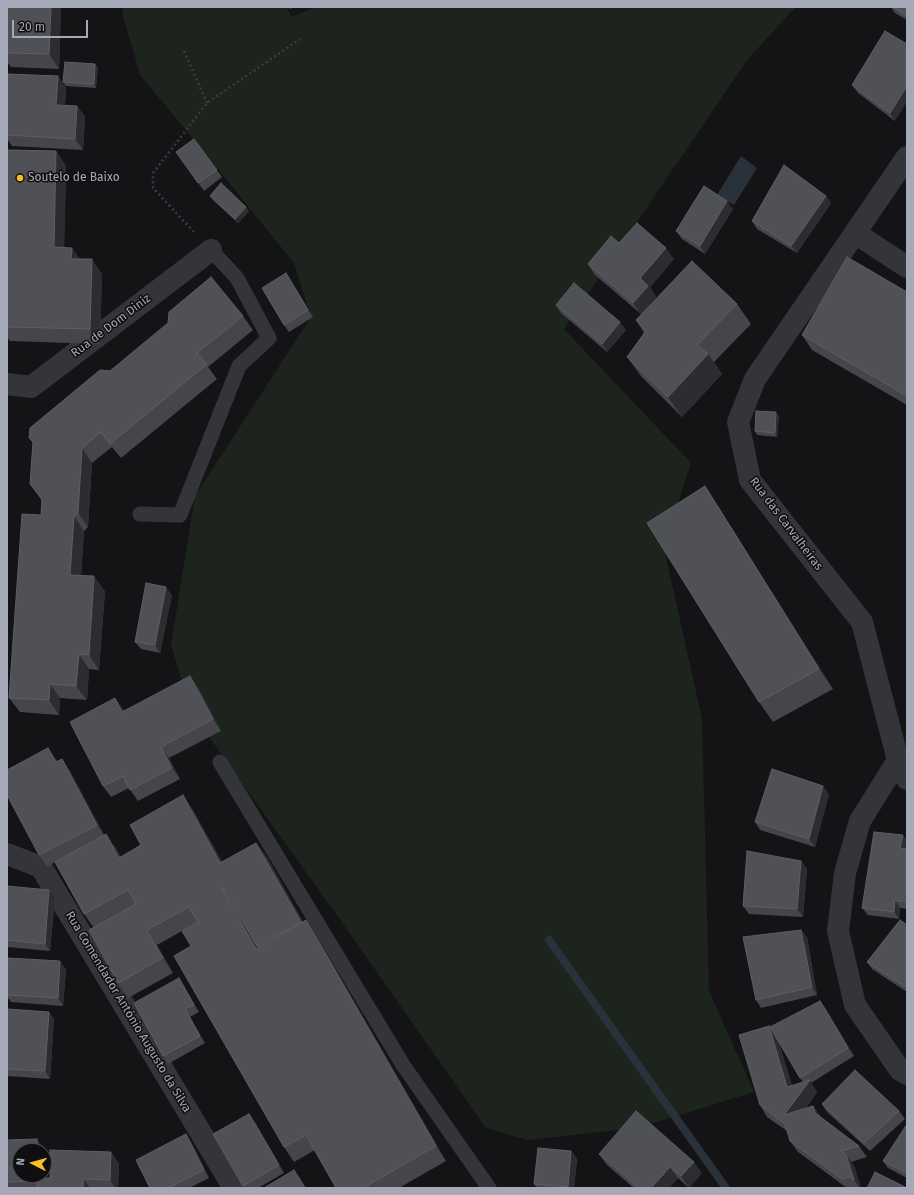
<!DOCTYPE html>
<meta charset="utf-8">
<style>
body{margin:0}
#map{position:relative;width:914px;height:1195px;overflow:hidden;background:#141416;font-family:"Fira Sans",sans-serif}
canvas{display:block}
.frame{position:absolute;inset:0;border:8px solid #a5a9b7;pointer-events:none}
.north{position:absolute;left:12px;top:1143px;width:40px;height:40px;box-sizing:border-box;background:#0f0f11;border:1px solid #4b4d53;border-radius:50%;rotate:276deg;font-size:11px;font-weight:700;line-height:16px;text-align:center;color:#a5a9b7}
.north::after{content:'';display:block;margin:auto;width:14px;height:18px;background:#fbbd26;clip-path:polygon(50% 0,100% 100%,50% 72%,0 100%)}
.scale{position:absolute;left:12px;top:20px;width:76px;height:18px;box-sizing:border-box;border:2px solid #a5a9b7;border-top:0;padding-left:5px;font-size:12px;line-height:14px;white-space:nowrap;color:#a5a9b7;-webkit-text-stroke:3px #0f0f11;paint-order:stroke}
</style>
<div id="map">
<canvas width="914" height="1195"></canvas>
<div class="frame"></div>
<div class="north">N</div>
<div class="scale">20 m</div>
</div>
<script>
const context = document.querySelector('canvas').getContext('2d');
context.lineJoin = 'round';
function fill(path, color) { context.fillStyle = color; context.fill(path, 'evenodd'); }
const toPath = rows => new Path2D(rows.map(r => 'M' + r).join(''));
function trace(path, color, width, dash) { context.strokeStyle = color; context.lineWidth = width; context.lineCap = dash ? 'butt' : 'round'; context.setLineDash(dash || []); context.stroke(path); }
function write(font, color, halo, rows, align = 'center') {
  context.font = font + ' "Fira Sans",sans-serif'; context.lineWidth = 3; context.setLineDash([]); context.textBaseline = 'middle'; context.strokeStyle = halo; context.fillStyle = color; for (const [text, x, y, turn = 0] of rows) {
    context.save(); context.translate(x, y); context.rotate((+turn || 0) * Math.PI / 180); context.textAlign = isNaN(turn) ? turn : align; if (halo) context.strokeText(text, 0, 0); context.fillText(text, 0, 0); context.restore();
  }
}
fill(toPath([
 [122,7,286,7,292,17,316,7,797,7,791,12,748,59,564,329,691,463,676,509,662,539,702,719,709,991,754,1092,637,1128,527,1140,486,1128,346,928,191,712,171,645,195,496,311,317,294,263,205,153,140,75,123,16]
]), '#1c241d');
fill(toPath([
 [741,156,757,168,734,205,717,195]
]), '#29323a');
trace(toPath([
 [549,940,726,1188]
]), '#29323a', 8);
trace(toPath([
 [184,51,207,103],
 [194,232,153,188,153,173,207,103,300,39]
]), '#3a3c42', 2.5, [2, 3]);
trace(toPath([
 [140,514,180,515,239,366,269,338,237,278,211,250],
 [220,762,403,1065,489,1188]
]), '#34353b', 15);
trace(toPath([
 [907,157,755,379,738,422,750,480,862,622,898,760,907,779],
 [855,233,907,267],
 [7,384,31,387,211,250],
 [898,760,860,821,845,873,838,931,855,1005,900,1070,907,1074],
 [7,854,41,867,234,1188]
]), '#34353b', 22);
fill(toPath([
 [7,7,61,7,59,69,11,67,7,62],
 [288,7,294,7,290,9],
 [891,7,907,7,907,20,895,13],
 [885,31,895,121,858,93,852,85],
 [95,64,98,68,96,88,66,86,63,82],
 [7,74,58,76,66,88,65,105,77,106,85,117,83,150,12,146,7,139],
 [194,139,222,177,204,191,176,152],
 [7,150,56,151,66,166,64,248,72,248,79,259,102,274,100,344,10,341,7,337],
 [210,196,249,211,238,223,213,200],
 [826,196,831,203,797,253,757,229,752,221],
 [733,209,705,254,682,239,676,231],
 [619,243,674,259,650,287,656,297,641,314,595,275,588,264],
 [291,281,313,317,289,332,284,325],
 [907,292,907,405,812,350,802,335],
 [737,304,751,324,714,362,722,374,682,417,641,376,627,357,644,333,636,320],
 [556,305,626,330,607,352,561,313],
 [243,316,253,330,208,367,217,379,121,458,112,447,92,463,88,527,84,531,81,576,105,591,99,670,89,669,87,700,60,698,59,715,20,712,9,698,41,515,42,501,30,484,33,443,29,438,110,371],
 [779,416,777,437,757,435,755,431],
 [718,506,833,689,773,722,759,702],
 [172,595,160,653,141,649,135,642],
 [198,687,221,731,169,758,180,779,138,801,129,788,111,797,103,786,123,709,124,711],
 [56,759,57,762,70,771,104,835,116,848,121,857,141,845,193,810,222,862,267,857,303,922,316,935,446,1161,399,1188,336,1188,315,1150,294,1162,284,1147,191,946,198,922,157,945,173,973,128,998,118,983,94,928,84,914,55,862,47,867,39,855],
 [829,794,815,847,760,830,755,822],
 [907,841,907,909,900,908,899,919,868,915,862,908],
 [801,861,807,869,803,917,749,914,743,906],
 [7,886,55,897,50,951,7,947],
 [907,925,907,992,872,969,867,962],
 [807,937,817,995,761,1008,756,1000],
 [66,969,63,1006,11,1002,7,997,7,973],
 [179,978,184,986,199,1012,190,1017,205,1043,168,1064,163,1056],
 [820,1001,826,1009,854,1056,811,1083,817,1092,805,1109,813,1106,821,1117,859,1146,867,1157,851,1162,854,1166,861,1188,847,1188,798,1152,790,1141,787,1131,767,1117,760,1105,773,1031],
 [778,1040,800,1078,803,1082,792,1086],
 [7,1009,49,1012,54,1019,50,1079,7,1076],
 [822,1104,899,1111,905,1119,870,1151,827,1112],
 [249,1114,255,1122,284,1173,258,1188,244,1188,243,1186],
 [907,1124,907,1178,888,1168,883,1161],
 [37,1139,42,1147,44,1178,50,1178,111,1152,119,1164,118,1188,7,1188,7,1140],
 [191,1142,209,1178,189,1188,150,1188],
 [571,1151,577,1159,574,1188,537,1188,534,1184],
 [599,1154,702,1173,689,1188,678,1178,669,1188,634,1188,607,1165]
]), '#45454b');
fill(toPath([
 [51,7,61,7,59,69,49,54],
 [95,64,98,68,96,88,94,84],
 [58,76,66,88,64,116,56,105],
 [907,86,907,102,895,121,890,113],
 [77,106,85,117,83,150,75,139],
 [56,151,66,166,64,262,54,247],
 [826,196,831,203,797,253,791,246],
 [727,201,733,209,705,254,700,246],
 [246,207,249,211,238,223,235,219],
 [72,248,82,262,71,259],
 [666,248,674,259,650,287,656,297,641,314,633,303,640,278],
 [92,259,102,274,100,344,90,329],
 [286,273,291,281,313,317,308,310],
 [620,322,626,330,607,352,602,344],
 [708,354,722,374,682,417,668,397],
 [776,412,779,416,777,437,775,433],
 [82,448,92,463,88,527,78,513],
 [705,486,718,506,833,689,819,669],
 [74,516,84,531,80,589,70,575],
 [94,576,105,591,99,670,89,655],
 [166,587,172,595,160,653,155,645],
 [79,654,89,669,87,700,76,686],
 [190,676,198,687,221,731,213,719],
 [50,684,60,698,59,715,49,700],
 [115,698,123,709,130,723,122,712],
 [161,747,169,758,180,779,172,768],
 [48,748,56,759,64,774,56,762],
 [62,759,70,771,105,836,97,825],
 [823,786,829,794,815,847,809,839],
 [183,795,193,810,230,878,220,863],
 [106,834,116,848,130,872,119,858],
 [903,835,907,841,907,849,900,848],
 [256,843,267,857,311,936,301,922],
 [801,861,807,869,803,917,797,909],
 [222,888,232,903,258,949,256,949],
 [49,890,55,897,50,951,45,944],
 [895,900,900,908,899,919,894,912],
 [306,920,316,935,446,1161,436,1146],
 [147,930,157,945,173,973,163,958],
 [801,930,807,937,817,995,812,987],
 [60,961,66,969,63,1006,58,998],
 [179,978,184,986,199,1012,194,1005],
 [820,1001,826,1009,854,1056,848,1048],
 [185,1009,190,1017,205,1043,200,1036],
 [49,1012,54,1019,50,1079,45,1071],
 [769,1026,777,1037,795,1098,787,1087],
 [810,1080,817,1092,792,1126,784,1115],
 [813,1106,821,1118,815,1113],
 [249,1114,255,1122,284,1173,279,1165],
 [186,1134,191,1142,209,1178,204,1170],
 [37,1139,42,1147,42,1151,37,1151],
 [571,1151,577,1159,574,1188,569,1188,568,1187],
 [111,1152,119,1164,118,1188,115,1188,110,1180],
 [846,1154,854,1166,861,1188,860,1188,854,1180],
 [694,1162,702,1173,689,1188,681,1176],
 [670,1167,678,1178,669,1188,651,1188],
 [294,1170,302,1181,306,1188,305,1188],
 [39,1175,44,1175,44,1188,39,1181],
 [84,1179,90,1188,83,1188]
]), '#2d2d31');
const building = toPath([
 [7,7,51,7,49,54,7,53,7,7],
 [893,7,907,7,907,16,893,7],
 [885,31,907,44,907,86,890,113,852,85,885,31],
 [65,62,95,64,94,84,63,82,65,62],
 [7,74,58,76,56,105,77,106,75,139,7,135,7,74],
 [194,139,217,170,198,183,176,152,194,139],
 [7,150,56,151,54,247,72,248,71,259,92,259,90,329,7,327,7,150],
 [784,165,826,196,791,246,752,221,784,165],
 [221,183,246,207,235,219,210,196,221,183],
 [704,186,727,201,700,246,676,231,704,186],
 [637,223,666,248,640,278,648,286,633,303,588,264,611,236,619,243,637,223],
 [847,257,907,292,907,396,802,335,847,257],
 [692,261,737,304,697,345,708,354,668,397,627,357,646,331,636,320,692,261],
 [286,273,308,310,284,325,262,288,286,273],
 [211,277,243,316,197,353,207,364,110,444,101,432,82,448,78,513,74,516,70,575,94,576,89,655,79,654,76,686,50,684,49,700,9,698,22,514,41,515,42,499,30,484,33,442,29,438,30,428,100,370,110,371,168,323,169,312,211,277],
 [574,283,620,322,602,344,556,305,574,283],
 [756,411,776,412,775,433,755,431,756,411],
 [705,486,819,669,759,702,647,523,705,486],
 [146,583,166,587,155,645,135,642,146,583],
 [190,676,213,719,161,747,172,768,130,790,123,776,103,786,70,722,115,698,122,712,190,676],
 [48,748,56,762,62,759,97,825,39,855,7,795,7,770,48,748],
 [772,769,823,786,809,839,755,822,772,769],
 [183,795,220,863,256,843,301,922,257,946,223,888,222,888,256,949,306,920,436,1146,363,1188,336,1188,306,1135,284,1147,174,956,191,946,182,931,198,922,189,907,147,930,163,958,118,983,89,930,136,904,128,890,84,914,55,862,106,834,119,858,141,845,130,825,183,795],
 [874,832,903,835,900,848,907,849,907,902,895,900,894,912,862,908,874,832],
 [747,851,801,861,797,909,743,906,747,851],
 [7,886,49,890,45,944,7,940,7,886],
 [900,920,907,925,907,988,867,962,900,920],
 [801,930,812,987,756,1000,743,937,801,930],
 [8,958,60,961,58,998,7,995,7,973,8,958],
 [179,978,194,1005,185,1009,200,1036,163,1056,134,1003,179,978],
 [820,1001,848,1048,800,1078,770,1027,820,1001],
 [7,1009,49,1012,45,1071,7,1069,7,1009],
 [769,1026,787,1087,810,1080,784,1115,813,1106,815,1113,859,1146,841,1151,846,1154,854,1180,850,1177,842,1179,790,1141,785,1124,760,1105,739,1035,769,1026],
 [855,1070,899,1111,864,1143,822,1104,855,1070],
 [636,1111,694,1162,681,1176,670,1167,651,1188,639,1188,599,1154,636,1111],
 [249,1114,279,1165,243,1186,213,1134,249,1114],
 [907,1124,907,1173,883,1161,907,1124],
 [186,1134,204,1170,168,1188,150,1188,136,1160,186,1134],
 [37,1139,37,1151,20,1151,20,1175,39,1175,39,1178,37,1178,37,1181,7,1182,7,1140,37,1139],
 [538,1148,571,1151,568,1187,534,1184,538,1148],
 [50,1150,111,1152,110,1180,84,1179,83,1188,37,1188,37,1178,50,1178,50,1150],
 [294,1170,305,1188,264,1188,294,1170],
 [875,1172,907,1188,867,1188,875,1172]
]);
fill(building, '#505057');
trace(building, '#5d5e66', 1);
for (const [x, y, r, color] of [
 [20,178,4,"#fbbd26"]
]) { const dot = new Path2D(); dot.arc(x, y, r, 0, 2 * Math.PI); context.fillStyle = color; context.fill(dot); trace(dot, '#0f0f11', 1.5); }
write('12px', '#a5a9b7', '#0f0f11', [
 ["Soutelo de Baixo",28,178]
], 'left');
write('12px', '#a5a9b7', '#0f0f11', [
 ["Rua de Dom Diniz",111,326,-37],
 ["Rua das Carvalheiras",786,524,53],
 ["Rua Comendador António Augusto da Silva",128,1012,59]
]);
</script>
